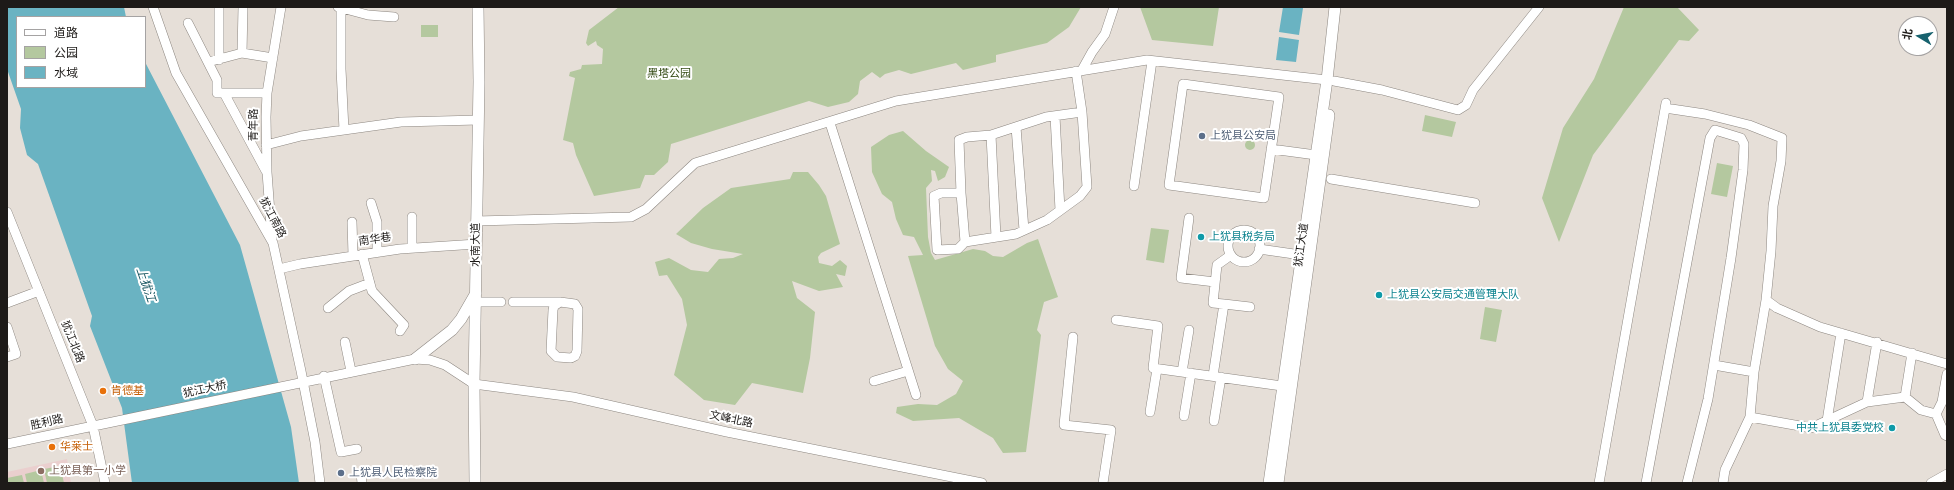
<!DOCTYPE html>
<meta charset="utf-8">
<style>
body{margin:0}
#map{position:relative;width:1954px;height:490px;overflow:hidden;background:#e6dfd8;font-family:Jost,"Noto Sans SC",sans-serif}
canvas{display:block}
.frame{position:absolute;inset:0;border:8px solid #1d1a18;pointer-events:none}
.legend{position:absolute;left:16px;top:16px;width:130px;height:72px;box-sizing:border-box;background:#fff;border:1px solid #a5a3a3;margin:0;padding:5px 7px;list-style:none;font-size:12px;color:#1d1a18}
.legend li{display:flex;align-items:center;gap:8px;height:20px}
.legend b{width:20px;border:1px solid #a5a3a3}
.north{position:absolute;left:1898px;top:16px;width:40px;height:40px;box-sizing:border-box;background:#fff;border:1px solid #a5a3a3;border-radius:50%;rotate:280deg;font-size:11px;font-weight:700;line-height:16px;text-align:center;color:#1d1a18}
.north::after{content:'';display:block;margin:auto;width:14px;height:18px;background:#17626e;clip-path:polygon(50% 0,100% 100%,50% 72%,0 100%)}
</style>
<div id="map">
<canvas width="1954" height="490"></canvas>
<div class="frame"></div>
<ul class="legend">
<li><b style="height:5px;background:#fff"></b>道路</li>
<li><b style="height:11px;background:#b4c89f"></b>公园</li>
<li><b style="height:11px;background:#6ab3c2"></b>水域</li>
</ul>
<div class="north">北</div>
</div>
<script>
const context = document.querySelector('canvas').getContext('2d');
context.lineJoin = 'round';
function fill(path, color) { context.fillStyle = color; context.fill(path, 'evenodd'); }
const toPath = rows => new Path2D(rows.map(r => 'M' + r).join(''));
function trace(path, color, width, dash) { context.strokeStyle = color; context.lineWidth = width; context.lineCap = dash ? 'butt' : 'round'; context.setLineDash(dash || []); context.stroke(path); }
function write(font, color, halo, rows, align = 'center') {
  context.font = font + ' Jost,"Noto Sans SC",sans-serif'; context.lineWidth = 4; context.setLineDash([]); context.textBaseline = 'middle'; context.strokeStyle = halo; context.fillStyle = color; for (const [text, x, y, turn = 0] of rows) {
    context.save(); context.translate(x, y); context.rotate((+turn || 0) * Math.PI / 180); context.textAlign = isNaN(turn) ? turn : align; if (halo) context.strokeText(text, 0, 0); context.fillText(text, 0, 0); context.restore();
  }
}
fill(toPath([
 [67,459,71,483,7,483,7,472]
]), '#eacfce');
fill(toPath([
 [619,7,1081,7,1069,27,1047,43,996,55,996,62,963,70,956,63,911,74,899,70,885,74,880,78,872,72,860,81,858,94,849,102,828,107,809,101,671,144,668,162,654,175,645,175,640,188,594,196,576,155,573,143,563,140,575,78,569,76,570,72,581,69,582,65,602,64,603,49,597,45,596,41,588,46,586,43,589,30],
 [1140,7,1219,7,1213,46,1152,40],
 [1624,7,1677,7,1699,30,1689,41,1679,40,1593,155,1559,242,1542,198,1563,128,1594,79],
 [421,25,438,25,438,37,421,37],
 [1425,115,1456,122,1452,137,1422,131],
 [903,131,926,151,949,167,945,177,938,181,935,171,931,170,932,181,926,188,928,237,931,253,935,260,973,249,985,251,993,256,1003,257,1027,243,1038,239,1058,297,1044,302,1037,330,1041,335,1026,452,1003,453,993,438,959,418,913,421,896,413,897,407,918,404,937,405,956,394,963,381,948,369,935,346,908,256,923,255,914,237,903,235,896,219,892,202,882,194,872,172,871,147,889,135],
 '1245 145a5 5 0 1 1 10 0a5 5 0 1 1-10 0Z',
 [1717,163,1733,166,1727,197,1711,194],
 [793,172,808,172,819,185,826,196,840,244,821,253,818,257,819,263,832,266,840,260,847,266,845,276,836,274,843,287,819,291,792,281,797,298,815,312,810,358,803,393,752,383,735,405,704,400,674,375,687,325,682,299,667,275,659,276,655,262,669,258,691,270,708,272,719,259,733,258,743,254,712,249,691,243,676,234,703,208,731,188,790,179],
 [1151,228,1169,230,1164,263,1146,260],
 [1485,307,1502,310,1496,342,1480,339],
 [60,466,64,483,47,483,44,469],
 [41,470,44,483,27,483,25,474],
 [22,475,24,483,7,483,7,478]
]), '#b4c89f');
fill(toPath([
 [7,7,124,7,126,17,17,17,17,87,145,87,145,62,240,245,291,427,299,483,132,483,122,408,90,326,92,316,38,164,27,155,20,128,21,109,7,69],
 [1283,7,1303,8,1299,35,1279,32],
 [1279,37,1299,40,1296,62,1276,60]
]), '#6ab3c2');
const minor = toPath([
 [153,7,176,73,273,243,301,371,315,442,320,483],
 [338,7,368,15,394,17],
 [341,8,341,69,344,130],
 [188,23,217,80,217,93,224,93,266,171],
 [242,53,243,7],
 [219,60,219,7],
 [208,62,242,53,273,58],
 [1082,70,1092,52,1105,34,1114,7],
 [1076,71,1082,112,1046,117,991,135,967,137,959,140,961,193,941,193,934,196,937,250,958,249,965,242,1016,234,1047,220,1080,196,1087,187,1082,112],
 [1334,81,1382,90,1458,110,1466,105,1473,90,1539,7],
 [1183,84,1279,97,1264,198,1169,185,1183,84],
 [224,93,267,93],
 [1665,108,1705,114,1749,125,1782,138,1781,161,1773,206,1771,251,1766,300,1777,308,1820,327,1947,364],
 [1055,116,1060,210],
 [830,123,916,395],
 [1016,127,1024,230],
 [991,135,996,237],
 [266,145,301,136,401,122,478,120],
 [1271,149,1316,155],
 [1331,179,1475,203],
 [1134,186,1152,61],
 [961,193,965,242],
 [371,203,377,222,377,252],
 [7,212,93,426,105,483],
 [1189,218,1181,278,1215,282],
 [476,221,631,217,646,209,695,163,896,101,1147,60,1327,80],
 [352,222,353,255],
 '1228 246a16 16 0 1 1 32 0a16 16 0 1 1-32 0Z',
 [272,240,267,172,266,117,267,93,281,7],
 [412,248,412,217],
 [1259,249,1301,255],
 [362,254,372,291,404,325,400,331],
 [279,269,300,264,400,249,477,244],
 [476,302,501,302],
 [513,302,560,302],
 [560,302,575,304,578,309,577,351,575,356,571,358,557,357,551,351,553,310,554,306,560,302],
 [7,303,39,291],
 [1224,304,1250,307],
 [328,308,349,291,370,283],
 [1116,320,1158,326,1153,368,1282,386],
 [7,327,16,354,7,357],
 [1073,337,1064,425,1111,430,1103,483],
 [345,342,351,371],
 [1714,365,1754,372,1766,300],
 [1182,372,1189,330],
 [324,376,341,452,357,449],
 [1213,376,1224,304,1213,303,1217,265,1231,255],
 [874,381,908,371],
 [1905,397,1912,353],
 [1867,402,1877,342],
 [1150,412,1157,369],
 [1936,414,1945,435,1947,436],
 [1184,416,1191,373],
 [1750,417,1811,428,1867,402,1905,397,1921,410,1936,414,1942,402,1947,374],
 [1214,421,1221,377],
 [1827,421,1841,333],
 [7,444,415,359,430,360,445,365,474,384,573,397,727,432,982,483],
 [361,473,362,483],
 [1599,483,1666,103],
 [1646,483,1710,138,1715,130,1741,138,1744,144,1743,170,1731,258,1708,399,1687,483],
 [1723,483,1725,470,1750,417,1754,372],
 [1931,483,1947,474]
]);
const major = toPath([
 [415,359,452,330,461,319,476,293],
 [475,483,474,384,479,82,478,7],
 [1269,483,1327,80,1335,7],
 [1278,483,1329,115]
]);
trace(minor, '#8d8781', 10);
trace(major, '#8d8781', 12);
trace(minor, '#fff', 9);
trace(major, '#fff', 11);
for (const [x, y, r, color] of [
 [1202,136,4,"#5c6f8a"],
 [1201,237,4,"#0f9aa8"],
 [1379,295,4,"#0f9aa8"],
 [103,391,4,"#e8710a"],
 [1892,428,4,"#0f9aa8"],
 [52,447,4,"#e8710a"],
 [41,471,4,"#8d6e63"],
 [341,473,4,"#5c6f8a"]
]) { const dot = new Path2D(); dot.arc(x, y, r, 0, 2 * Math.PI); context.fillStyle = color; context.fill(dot); trace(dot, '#fff', 1.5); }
write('11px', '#324912', '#fff', [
 ["黑塔公园",669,74]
]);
write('11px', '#1d1a18', '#fff', [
 ["青年路",254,125,-90],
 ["犹江南路",272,218,62],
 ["南华巷",375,240,-8],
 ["水南大道",476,245,-90],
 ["犹江大道",1302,245,-82],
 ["犹江北路",72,342,68],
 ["犹江大桥",205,390,-12],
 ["文峰北路",731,420,12],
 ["胜利路",47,423,-13]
]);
write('11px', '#4e5e75', '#fff', [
 ["上犹县公安局",1210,136],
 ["上犹县人民检察院",349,473]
], 'left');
write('11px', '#0d838f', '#fff', [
 ["上犹县税务局",1209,237],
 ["上犹县公安局交通管理大队",1387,295],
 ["中共上犹县委党校",1884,428,"right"]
], 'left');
write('11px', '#c56008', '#fff', [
 ["肯德基",111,391],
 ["华莱士",60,447]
], 'left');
write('11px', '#785e54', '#fff', [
 ["上犹县第一小学",49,471]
], 'left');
write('italic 12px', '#14535e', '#fff', [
 ["上犹江",145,285,71]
]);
</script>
